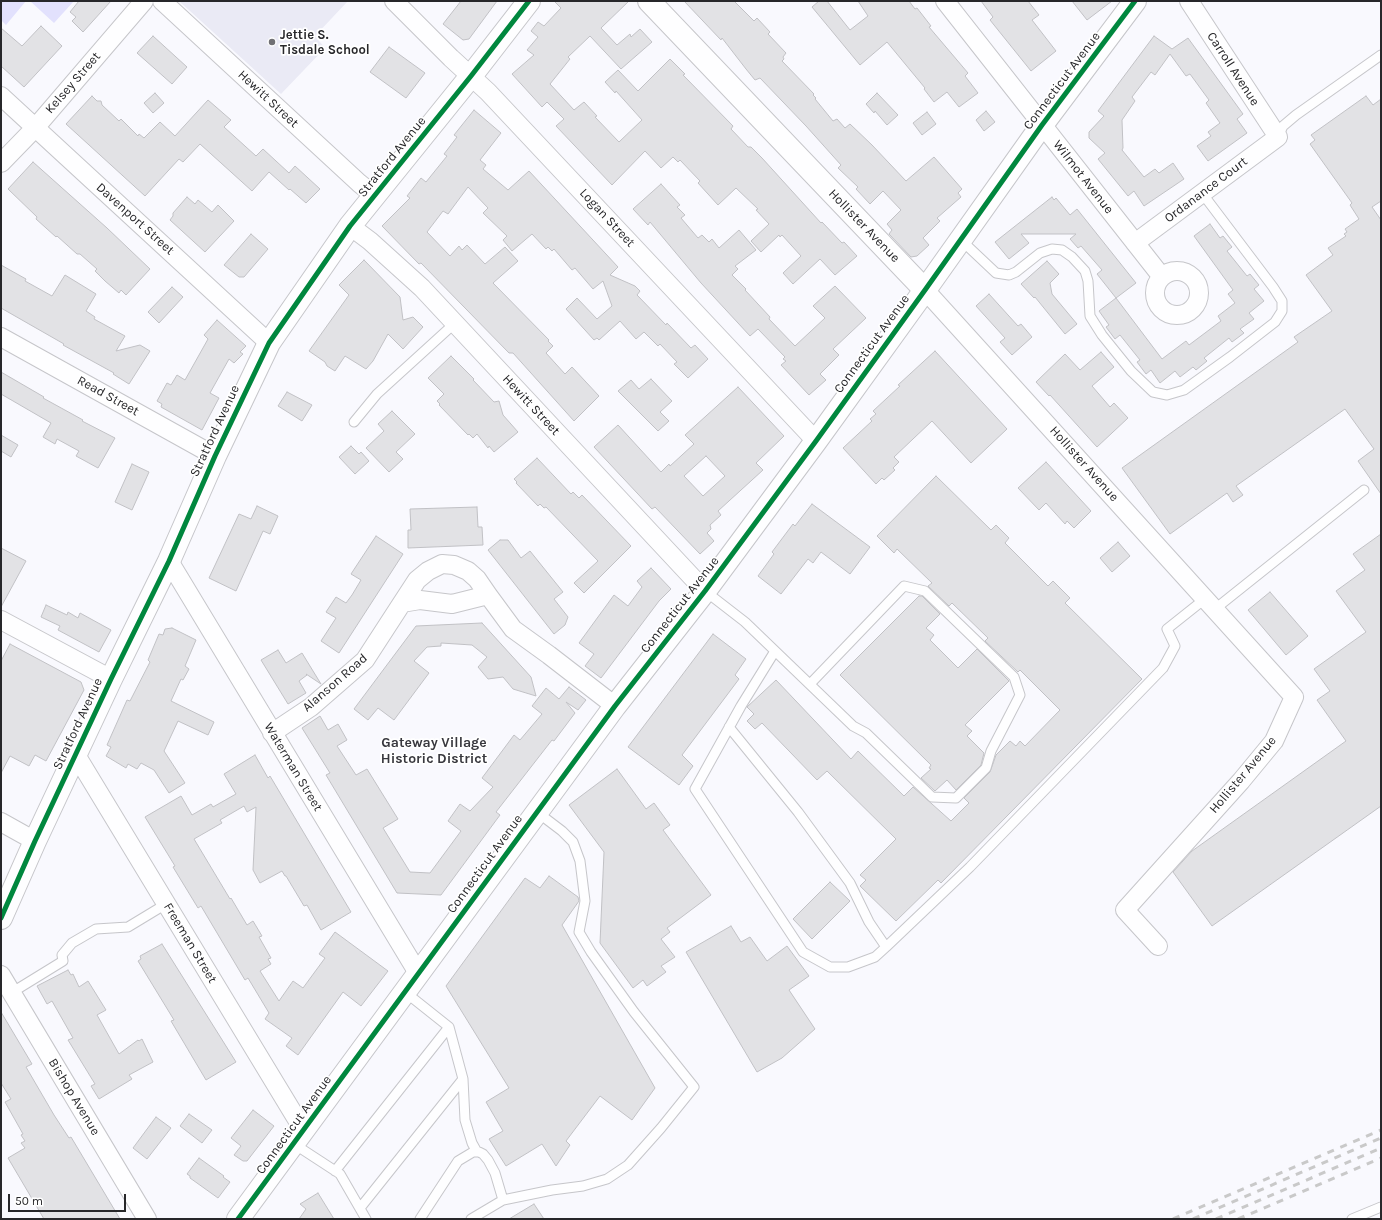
<!DOCTYPE html>
<style>
body{margin:0}
#map{position:relative;width:1382px;height:1220px;overflow:hidden;background:#f9f9fe;font-family:Karla,sans-serif}
canvas{display:block}
.frame{position:absolute;inset:0;border:2px solid #27272a;pointer-events:none}
.scale{position:absolute;left:8px;top:1194px;width:118px;height:18px;box-sizing:border-box;border:2px solid #27272a;border-top:0;padding-left:5px;font-size:12px;line-height:14px;white-space:nowrap;color:#27272a;-webkit-text-stroke:3px #fff;paint-order:stroke}
</style>
<div id="map">
<canvas width="1382" height="1220"></canvas>
<div class="frame"></div>
<div class="scale">50 m</div>
</div>
<script>
const context = document.querySelector('canvas').getContext('2d');
context.lineJoin = 'round';
function fill(path, color) { context.fillStyle = color; context.fill(path, 'evenodd'); }
const toPath = rows => new Path2D(rows.map(r => 'M' + r).join(''));
function trace(path, color, width, dash) { context.strokeStyle = color; context.lineWidth = width; context.lineCap = dash ? 'butt' : 'round'; context.setLineDash(dash || []); context.stroke(path); }
function write(font, color, halo, rows, align = 'center') {
  context.font = font + ' Karla,sans-serif'; context.lineWidth = 3.5; context.setLineDash([]); context.textBaseline = 'middle'; context.strokeStyle = halo; context.fillStyle = color; for (const [text, x, y, turn = 0] of rows) {
    context.save(); context.translate(x, y); context.rotate((+turn || 0) * Math.PI / 180); context.textAlign = isNaN(turn) ? turn : align; if (halo) context.strokeText(text, 0, 0); context.fillText(text, 0, 0); context.restore();
  }
}
fill(toPath([
 [179,1,348,1,315,36,325,48,281,94]
]), '#eaeaf5');
fill(toPath([
 [1,1,26,1,6,25,1,20],
 [30,1,74,1,54,23]
]), '#e2e1fd');
const building = toPath([
 [79,1,111,1,83,32,72,21,76,17,70,12,79,1],
 [461,1,497,1,469,39,463,40,443,24,461,1],
 [554,1,629,1,601,28,617,45,630,34,631,37,640,29,652,42,621,69,590,36,568,57,570,59,550,84,574,110,584,102,597,116,595,117,619,142,642,120,616,91,615,93,605,82,618,70,638,91,670,59,685,74,683,75,733,126,731,129,748,147,751,147,762,158,821,223,822,222,842,243,844,242,857,256,835,275,820,259,793,284,783,273,801,256,782,235,780,237,779,235,761,252,751,241,769,224,756,210,758,209,736,188,718,205,698,183,700,181,680,160,678,162,673,157,661,168,645,151,612,185,556,126,564,119,547,102,542,107,512,74,534,55,527,50,538,37,531,31,538,22,544,26,561,8,554,1],
 [684,1,734,1,754,21,757,18,770,32,768,34,786,53,783,57,784,59,782,61,814,94,813,95,816,98,815,99,833,121,837,119,845,128,850,124,872,145,906,181,934,157,962,189,958,193,961,197,937,218,940,221,923,238,929,245,917,256,911,257,889,234,892,230,887,224,901,210,883,191,870,204,856,189,858,187,838,168,841,165,806,126,760,78,755,80,746,69,722,38,721,40,684,1],
 [819,1,827,1,850,30,868,16,858,1,909,1,915,9,917,8,931,26,929,27,968,73,965,76,978,93,959,107,947,92,934,102,924,89,925,88,887,42,860,65,812,7,819,1],
 [981,1,1028,1,1039,15,1032,20,1056,51,1031,71,990,20,993,17,981,1],
 [1072,1,1112,1,1087,20,1072,1],
 [41,26,62,46,24,87,1,66,1,28,22,46,41,26],
 [153,36,187,67,172,84,137,53,153,36],
 [1154,36,1172,49,1188,38,1243,114,1237,119,1247,133,1208,161,1197,146,1211,136,1208,132,1220,123,1206,103,1209,100,1190,74,1186,76,1170,54,1155,75,1151,72,1132,97,1135,101,1122,120,1123,148,1122,150,1144,177,1155,169,1159,173,1173,163,1184,179,1144,206,1134,191,1128,196,1098,159,1105,153,1089,138,1089,132,1104,116,1098,111,1154,36],
 [389,47,425,73,406,98,370,72,389,47],
 [155,93,164,103,153,113,144,103,155,93],
 [877,93,898,115,887,125,875,111,874,113,866,104,877,93],
 [92,96,97,101,101,101,102,105,119,121,121,119,138,136,139,134,144,138,160,122,175,136,208,100,231,120,224,127,256,156,263,149,289,173,295,166,320,189,306,203,290,189,289,190,269,172,252,191,200,144,183,162,179,159,145,196,66,124,92,96],
 [1366,96,1373,105,1381,99,1381,201,1372,207,1381,220,1381,494,1358,461,1374,449,1345,409,1236,486,1243,495,1233,502,1227,493,1170,534,1122,468,1298,342,1294,337,1332,311,1306,275,1333,255,1328,248,1346,236,1344,234,1347,232,1345,229,1359,219,1350,205,1352,203,1310,144,1315,140,1311,135,1366,96],
 [474,110,501,133,480,160,486,165,483,169,508,190,529,171,618,267,610,275,635,286,640,291,637,295,666,325,667,323,691,348,695,345,708,359,688,378,674,364,677,362,660,344,658,346,644,332,636,339,620,321,599,340,597,338,594,340,566,309,577,298,597,319,612,306,603,281,593,289,575,268,572,270,554,249,552,251,548,247,546,249,532,234,512,251,503,240,507,236,483,213,488,208,468,187,448,214,443,211,427,232,450,256,459,246,462,250,467,245,485,264,505,247,518,261,493,283,549,340,548,341,553,346,546,353,565,374,572,367,599,396,574,421,513,353,509,353,421,263,419,264,382,226,410,198,407,196,421,178,426,182,447,156,444,154,457,137,454,135,474,110],
 [986,111,995,122,984,131,976,120,986,111],
 [927,112,936,124,922,135,913,123,927,112],
 [33,162,107,228,150,269,126,295,121,290,119,293,105,281,95,271,97,269,80,254,77,254,57,236,56,237,36,219,37,217,8,189,33,162],
 [661,184,680,205,677,207,685,215,681,218,698,238,702,235,709,242,712,239,719,248,739,230,756,250,735,266,738,269,732,275,746,289,745,290,770,317,769,319,795,346,825,318,813,306,835,286,866,318,833,349,839,355,820,374,826,380,809,395,781,365,786,361,783,359,785,357,758,329,750,336,701,283,650,222,648,225,633,209,661,184],
 [187,197,195,204,198,200,212,212,218,205,234,221,205,252,170,220,173,216,173,213,187,197],
 [1052,197,1054,200,1056,198,1070,215,1077,209,1136,283,1116,298,1097,274,1102,270,1081,246,1078,248,1070,239,1076,234,1021,234,1029,243,1009,259,995,242,1052,197],
 [1210,224,1220,238,1223,236,1232,247,1227,251,1247,276,1250,274,1259,285,1254,289,1264,301,1249,313,1254,319,1240,329,1244,333,1232,342,1229,338,1204,358,1207,361,1196,370,1193,367,1180,377,1175,371,1160,383,1151,370,1146,374,1137,362,1140,360,1120,335,1115,339,1106,327,1109,325,1099,311,1116,298,1162,359,1186,341,1189,345,1221,321,1218,316,1235,303,1228,294,1233,290,1194,236,1210,224],
 [251,234,268,249,244,277,239,277,224,265,251,234],
 [364,260,400,297,403,320,413,317,423,327,403,349,388,334,373,361,366,369,345,356,335,371,327,366,325,362,309,351,349,295,339,285,364,260],
 [1047,261,1059,274,1050,283,1052,294,1077,324,1065,334,1035,297,1034,298,1021,284,1047,261],
 [1,265,26,279,25,281,52,296,65,275,96,294,86,311,95,317,94,319,125,336,116,351,140,345,150,351,129,384,113,374,114,373,63,345,64,344,1,308,1,265],
 [172,287,183,297,159,323,148,312,172,287],
 [989,294,1018,326,1021,324,1032,337,1012,355,1000,342,1005,338,976,306,989,294],
 [217,320,246,346,240,352,243,354,234,363,229,359,210,393,219,398,202,430,161,407,162,404,157,401,167,383,171,385,177,375,185,380,208,339,204,335,217,320],
 [935,351,1007,429,971,463,932,421,894,457,899,462,893,468,895,470,884,480,882,478,876,484,843,448,872,421,870,419,876,414,873,411,900,386,898,385,935,351],
 [1101,352,1114,367,1092,386,1110,407,1114,403,1128,418,1097,447,1050,395,1049,396,1036,382,1065,354,1080,370,1101,352],
 [451,356,474,379,473,380,494,402,499,401,503,415,518,432,494,452,489,446,488,448,477,434,473,438,469,434,468,435,439,405,440,404,437,401,444,394,428,378,451,356],
 [1,372,44,397,43,398,83,420,82,421,115,438,98,468,76,456,79,451,57,439,55,444,43,437,51,423,1,394,1,372],
 [651,379,672,401,660,412,669,421,658,431,618,391,631,380,639,389,651,379],
 [738,387,784,436,756,463,763,470,718,511,721,515,710,525,711,529,707,533,714,541,700,554,655,507,652,509,594,447,618,425,661,472,669,464,670,466,694,444,685,435,738,387],
 [706,456,725,476,703,496,684,476,706,456],
 [287,392,312,405,302,421,278,406,287,392],
 [392,411,415,434,396,452,403,459,389,472,366,448,384,431,378,424,392,411],
 [1,435,18,445,11,457,1,451,1,435],
 [351,446,359,454,361,452,369,461,355,474,339,457,351,446],
 [537,458,571,494,573,492,579,498,582,495,631,546,584,593,574,583,598,561,546,507,544,508,540,504,538,506,516,483,517,482,514,479,537,458],
 [1046,462,1091,511,1074,528,1067,521,1065,524,1046,503,1039,510,1018,488,1046,462],
 [132,464,149,472,132,510,115,502,132,464],
 [936,476,991,530,996,525,1009,538,1005,543,1048,586,1053,581,1070,598,1065,603,1142,679,941,883,938,880,896,921,860,886,866,880,860,875,896,839,827,771,817,780,762,723,755,729,747,721,754,714,747,707,776,680,851,759,858,751,904,796,913,787,951,821,969,803,964,798,990,772,996,755,1010,741,1016,746,1020,741,1025,746,1060,710,1020,670,1018,672,985,641,988,638,952,603,949,606,928,586,932,583,897,549,894,553,877,536,936,476],
 [812,504,870,547,850,574,821,552,813,563,808,559,781,594,758,576,774,554,772,552,793,524,795,526,812,504],
 [257,506,278,516,270,534,263,531,236,591,209,578,239,514,251,519,257,506],
 [477,507,478,527,482,527,483,545,408,548,408,530,411,530,410,509,477,507],
 [1381,534,1381,806,1212,926,1173,872,1192,851,1346,741,1317,700,1330,691,1314,669,1366,632,1336,591,1365,570,1353,554,1381,534],
 [376,536,403,554,339,653,321,641,336,618,326,612,336,597,346,603,352,595,361,580,351,574,376,536],
 [500,540,508,540,521,558,530,551,563,592,554,599,568,617,565,625,554,634,488,550,500,540],
 [1118,542,1130,556,1112,572,1100,558,1118,542],
 [1,548,26,561,1,607,1,548],
 [651,568,671,589,659,601,601,678,585,666,594,654,579,643,614,595,628,606,642,587,637,581,651,568],
 [1270,592,1308,636,1286,655,1248,610,1270,592],
 [919,596,922,596,940,614,926,628,934,635,930,640,958,668,977,649,1009,681,965,725,972,731,967,736,984,753,981,765,956,790,947,780,935,791,921,778,931,769,929,768,931,765,840,675,919,596],
 [46,605,67,615,68,612,78,618,80,613,111,630,99,652,58,630,60,626,41,617,46,605],
 [482,623,531,677,536,696,513,689,503,677,488,679,478,667,487,657,472,645,441,643,441,646,427,647,414,661,429,673,394,720,378,708,368,720,354,709,416,626,482,623],
 [172,628,196,640,185,666,189,669,183,680,181,679,171,701,214,722,208,735,178,721,164,751,185,783,169,793,154,770,141,763,137,769,128,764,126,768,106,756,111,747,107,745,127,700,130,701,150,662,148,660,159,634,163,635,165,629,172,628],
 [713,634,746,659,735,675,739,679,682,755,693,766,679,785,628,747,713,634],
 [10,644,81,682,84,690,46,761,35,755,29,766,10,756,1,773,1,661,10,644],
 [278,650,286,663,302,653,321,684,306,674,307,675,299,681,306,693,288,704,261,660,278,650],
 [569,687,586,700,578,710,566,702,575,713,554,741,552,740,496,812,500,815,441,895,397,893,326,775,330,773,302,728,320,716,328,730,338,724,347,740,337,746,356,775,367,769,398,819,383,828,410,872,430,873,461,831,448,821,460,804,470,811,493,787,482,778,514,735,520,740,542,714,532,706,546,688,559,699,569,687],
 [255,755,268,778,270,776,351,912,321,930,307,905,304,906,286,876,285,876,282,871,260,883,253,870,256,807,247,812,244,806,220,820,222,823,194,839,230,899,231,898,247,925,253,921,262,936,259,937,271,958,268,959,271,964,260,971,279,1001,293,981,303,988,325,958,319,954,335,932,388,971,361,1006,343,992,298,1055,286,1046,292,1038,265,1019,269,1013,248,978,245,980,201,906,198,908,173,867,175,866,145,817,181,796,192,815,211,804,213,807,236,794,224,774,255,755],
 [617,769,646,809,654,803,670,825,663,830,711,895,667,928,670,932,661,939,675,957,661,966,666,972,647,986,643,980,633,988,600,943,604,852,569,805,617,769],
 [549,876,578,897,579,901,562,925,655,1088,632,1120,600,1096,566,1141,570,1145,556,1166,542,1144,506,1166,489,1139,503,1131,486,1102,509,1088,446,986,525,878,540,888,549,876],
 [830,882,850,901,812,939,793,919,830,882],
 [731,926,741,942,750,937,767,961,787,946,809,976,789,990,815,1029,782,1058,757,1072,686,952,731,926],
 [162,944,236,1062,206,1080,171,1021,174,1020,138,961,141,959,140,956,162,944],
 [68,970,71,975,73,974,79,987,88,981,106,1010,97,1015,119,1054,138,1040,139,1041,142,1039,153,1062,129,1075,132,1079,99,1099,91,1086,95,1084,68,1040,73,1038,52,1001,47,1004,37,986,68,970],
 [1,1012,32,1064,26,1067,54,1115,69,1138,71,1137,120,1219,44,1219,8,1158,25,1148,21,1143,25,1141,21,1135,23,1134,5,1102,11,1099,1,1083,1,1012],
 [253,1110,274,1126,247,1161,243,1161,234,1155,241,1146,231,1138,253,1110],
 [189,1114,212,1130,202,1143,180,1126,189,1114],
 [156,1117,171,1128,147,1159,133,1148,156,1117],
 [199,1158,224,1176,223,1177,230,1182,218,1198,190,1178,190,1176,187,1174,199,1158],
 [318,1193,334,1219,299,1219,306,1209,300,1204,318,1193],
 [534,1204,544,1219,509,1219,534,1204]
]);
fill(building, '#e2e2e5');
trace(building, '#c1c1c5', 1);
const lane = toPath([
 [1278,137,1283,126,1296,115,1381,55],
 [961,240,996,273,1009,275,1016,272,1040,253,1052,249,1062,250,1072,257,1085,271,1088,281,1090,316,1102,335,1131,371,1153,392,1167,395,1184,390,1230,357,1275,322,1282,311,1282,301,1273,287,1202,193],
 [354,422,377,394,455,323],
 [705,591,745,622,853,726,866,733,932,797,956,798,986,768,991,751,1020,695,1014,677,925,591,904,586,810,684],
 [1215,609,1364,490],
 [775,651,741,706,695,789,803,952,830,967,848,967,875,957,886,947,970,867,1163,668,1175,646,1167,629,1206,598],
 [729,727,798,812,850,883,869,922,886,947],
 [11,993,63,961,62,955,72,943,96,929,128,927,166,904],
 [463,1079,465,1120,472,1143,477,1152],
 [294,1144,340,1174,366,1219],
 [335,1171,449,1027,405,992],
 [360,1208,463,1079,449,1027],
 [420,1219,458,1161,473,1152,479,1152,483,1154,488,1160,495,1173,503,1200],
 [471,1219,503,1200,552,1190,583,1186,607,1179,628,1165,661,1128,694,1087,634,1012,591,952,579,932,585,901,580,861,573,842,562,831,537,812],
 [1352,1219,1381,1207]
]);
const street = toPath([
 [162,1,359,183,375,196],
 [394,1,451,58,488,92,816,441],
 [945,1,1162,277],
 [1,96,269,343],
 [1,163,35,128,144,1],
 [350,226,370,241,422,288,705,591],
 [1135,243,1278,137,1189,1],
 '1155 293a22 22 0 1 1 44 0a22 22 0 1 1-44 0Z',
 [925,290,1294,697,1274,741,1241,781,1125,910,1158,946],
 [1,337,215,456],
 [169,561,418,973],
 [402,603,417,580,428,571,442,564,454,565,468,571,477,579,488,595],
 [1,620,111,679],
 [272,733,311,707,365,660,402,603,420,600,452,604,488,595,513,629,549,655,615,706],
 [76,755,304,1131],
 [1,822,35,841],
 [1,975,147,1219]
]);
const secondary = toPath([
 [649,1,925,290],
 [1,918,35,841,111,679,169,561,215,456,269,343,350,226,471,76,529,1],
 [238,1219,615,706,705,591,816,441,925,290,1042,125,1135,1]
]);
trace(lane, '#c6c6ca', 11);
trace(street, '#c6c6ca', 20);
trace(secondary, '#c6c6ca', 24);
trace(lane, '#fefeff', 9);
trace(street, '#fefeff', 18);
trace(secondary, '#fefeff', 22);
trace(toPath([
 [1173,1219,1381,1130],
 [1193,1219,1381,1138],
 [1216,1219,1381,1148],
 [1238,1219,1381,1158]
]), '#c9c9c9', 3, [7, 7]);
trace(toPath([
 [1,918,35,841,111,679,169,561,215,456,269,343,350,226,471,76,529,1],
 [238,1219,615,706,705,591,816,441,925,290,1042,125,1135,1]
]), '#00873e', 5);
for (const [x, y, r, color] of [
 [272,42,4,"#707074"]
]) { const dot = new Path2D(); dot.arc(x, y, r, 0, 2 * Math.PI); context.fillStyle = color; context.fill(dot); trace(dot, '#fff', 1.5); }
write('bold 13px', '#27272a', '#fff', [
 ["Jettie S.",280,35],
 ["Tisdale School",280,50]
], 'left');
write('13px', '#27272a', '#fff', [
 ["Carroll Avenue",1233,69,57],
 ["Connecticut Avenue",1062,81,-53],
 ["Kelsey Street",73,83,-49],
 ["Hewitt Street",268,99,43],
 ["Stratford Avenue",392,157,-51],
 ["Wilmot Avenue",1083,177,52],
 ["Ordanance Court",1206,190,-37],
 ["Logan Street",607,218,47],
 ["Davenport Street",135,219,42],
 ["Hollister Avenue",864,226,46],
 ["Connecticut Avenue",872,344,-54],
 ["Read Street",108,396,29],
 ["Hewitt Street",531,405,47],
 ["Stratford Avenue",215,431,-65],
 ["Hollister Avenue",1084,464,48],
 ["Connecticut Avenue",680,605,-52],
 ["Alanson Road",335,683,-41],
 ["Stratford Avenue",78,724,-65],
 ["Waterman Street",293,767,59],
 ["Hollister Avenue",1243,775,-50],
 ["Connecticut Avenue",485,864,-54],
 ["Freeman Street",190,943,59],
 ["Bishop Avenue",74,1097,59],
 ["Connecticut Avenue",294,1125,-54]
]);
write('bold 14px', '#38383e', '#fff', [
 ["Gateway Village",434,743],
 ["Historic District",434,759]
]);
</script>
